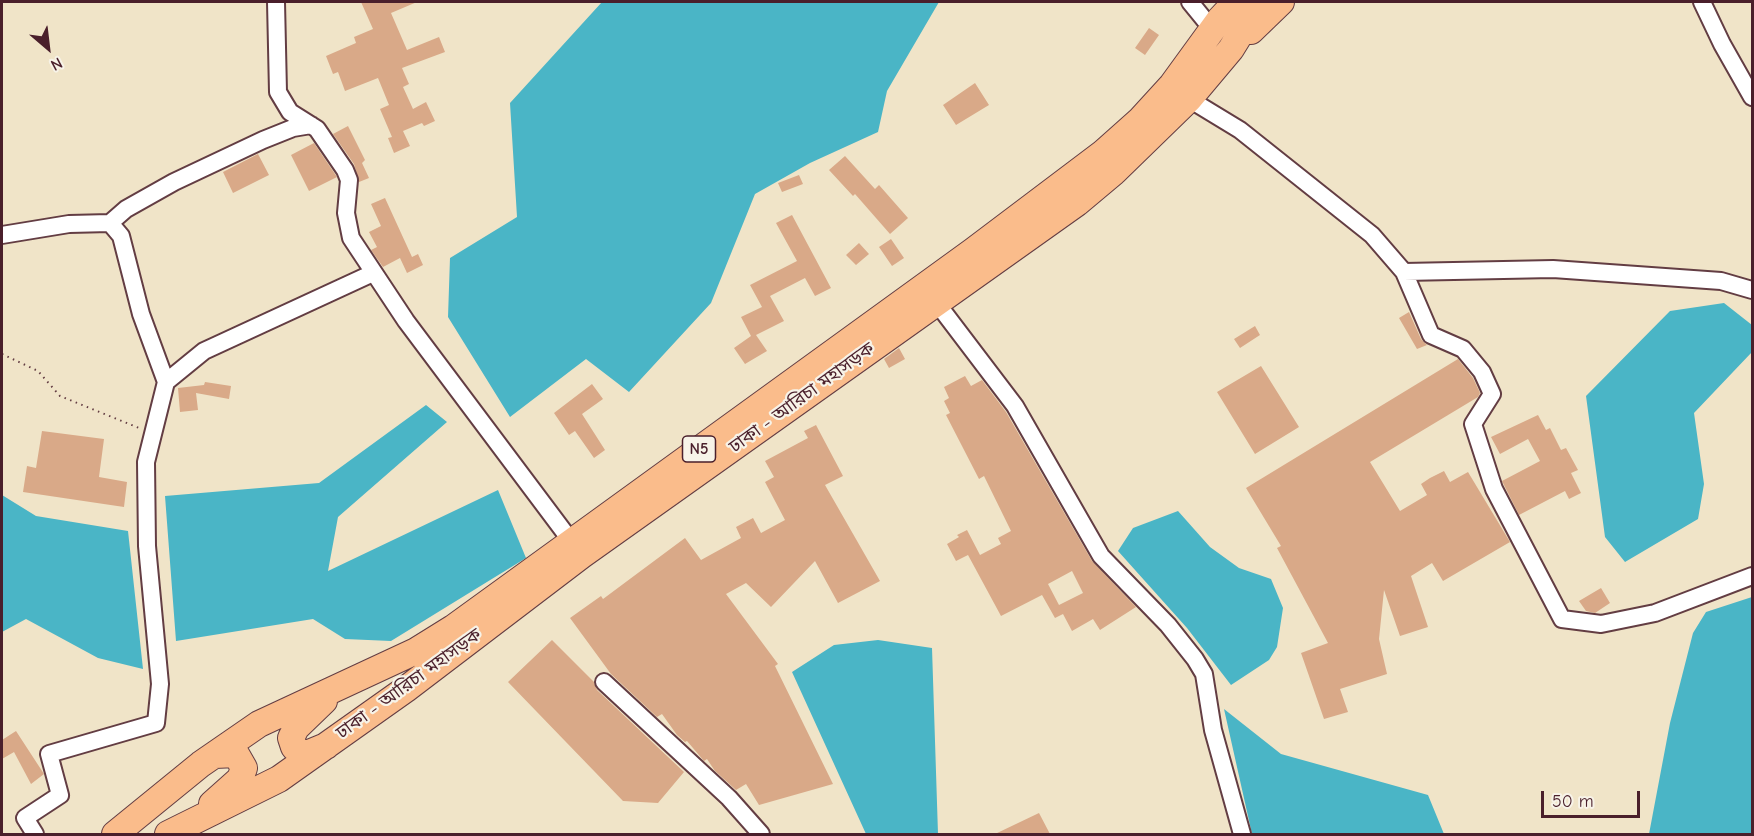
<!DOCTYPE html>
<meta charset="utf-8">
<style>
body{margin:0}
#map{position:relative;width:1754px;height:836px;overflow:hidden;background:#f0e4c8;font-family:"Comic Neue",sans-serif}
canvas{display:block}
.frame{position:absolute;inset:0;border:3px solid #4a1f2b;pointer-events:none}
.north{position:absolute;left:18px;top:18px;width:60px;height:60px;-webkit-text-stroke:4px #f7f3e8;paint-order:stroke;rotate:152deg;font-size:16px;font-weight:700;line-height:24px;text-align:center;color:#4a1f2b}
.north::after{content:'';display:block;margin:auto;width:21px;height:27px;background:#4a1f2b;clip-path:polygon(50% 0,100% 100%,50% 72%,0 100%)}
.scale{position:absolute;left:1541px;top:791px;width:99px;height:27px;box-sizing:border-box;border:3px solid #4a1f2b;border-top:0;padding-left:8px;font-size:18px;line-height:21px;white-space:nowrap;color:#4a1f2b;-webkit-text-stroke:4px #f7f3e8;paint-order:stroke}
</style>
<div id="map">
<canvas width="1754" height="836"></canvas>
<div class="frame"></div>
<div class="north">N</div>
<div class="scale">50 m</div>
</div>
<script>
const context = document.querySelector('canvas').getContext('2d');
context.lineJoin = 'round';
function fill(path, color) { context.fillStyle = color; context.fill(path, 'evenodd'); }
const toPath = rows => new Path2D(rows.map(r => 'M' + r).join(''));
function trace(path, color, width, dash) { context.strokeStyle = color; context.lineWidth = width; context.lineCap = dash ? 'butt' : 'round'; context.setLineDash(dash || []); context.stroke(path); }
function write(font, color, halo, rows, align = 'center') {
  context.font = font + ' "Comic Neue","Noto Sans Bengali",sans-serif'; context.lineWidth = 4.5; context.setLineDash([]); context.textBaseline = 'middle'; context.strokeStyle = halo; context.fillStyle = color; for (const [text, x, y, turn = 0] of rows) {
    context.save(); context.translate(x, y); context.rotate((+turn || 0) * Math.PI / 180); context.textAlign = isNaN(turn) ? turn : align; if (halo) context.strokeText(text, 0, 0); context.fillText(text, 0, 0); context.restore();
  }
}
fill(toPath([
 [602,2,939,2,887,91,878,132,810,163,755,194,711,303,629,392,586,359,510,417,448,317,450,258,517,217,510,103],
 [1724,303,1752,325,1752,352,1694,413,1704,484,1698,519,1625,562,1605,537,1586,396,1670,311],
 [426,405,447,422,338,517,328,571,498,490,526,558,391,641,345,639,313,619,176,641,165,496,319,483],
 [2,495,36,516,128,531,143,669,98,658,26,619,2,632],
 [1178,511,1210,547,1239,568,1271,579,1283,608,1277,647,1269,660,1231,685,1187,628,1118,551,1133,528],
 [1752,597,1752,834,1649,834,1670,723,1693,633,1706,612],
 [878,640,932,648,938,834,866,834,792,672,834,645],
 [1224,709,1281,754,1428,795,1444,834,1252,834]
]), '#4ab5c6');
fill(toPath([
 [361,2,417,2,391,13,407,50,439,37,445,52,402,68,409,84,403,87,413,109,426,102,435,121,424,126,422,123,403,131,410,146,394,153,388,138,392,137,380,109,389,105,378,78,345,91,338,72,333,74,326,56,356,43,354,37,373,29],
 [1149,28,1159,35,1145,55,1135,48],
 [975,83,989,105,956,125,943,105],
 [348,126,365,160,362,163,369,178,359,182,354,164,333,134],
 [314,143,337,177,309,191,291,155],
 [258,154,269,175,233,193,223,172],
 [845,156,875,189,879,185,908,218,890,234,855,194,853,196,829,170],
 [799,175,803,184,782,192,778,183],
 [385,198,412,257,418,254,423,265,407,273,400,258,383,267,371,250,377,247,369,232,381,226,371,204],
 [792,215,831,288,815,296,805,278,770,296,784,321,756,335,767,351,745,364,734,348,751,336,741,317,762,307,750,285,797,261,776,223],
 [891,239,904,258,892,266,879,247],
 [859,243,869,254,856,265,846,255],
 [1409,312,1421,339,1427,345,1417,349,1399,318],
 [1255,326,1260,335,1240,348,1234,339],
 [899,348,905,359,889,368,884,359],
 [1458,359,1473,378,1480,393,1478,397,1370,462,1400,511,1427,495,1421,484,1430,478,1444,471,1450,482,1468,472,1510,542,1443,581,1432,563,1411,576,1428,627,1400,636,1384,590,1379,639,1387,674,1340,689,1348,712,1324,719,1301,653,1328,643,1277,548,1281,546,1246,488],
 [1261,366,1299,427,1255,454,1217,392],
 [965,376,971,386,982,380,1006,412,1092,561,1136,607,1100,630,1093,619,1072,631,1063,614,1055,618,1042,595,1001,616,968,555,956,561,947,544,959,537,957,535,967,530,980,555,1001,544,998,538,1011,531,984,476,979,479,946,415,950,413,944,401,949,398,944,387],
 [1072,571,1083,593,1059,605,1048,584],
 [205,382,231,386,229,399,196,393,198,410,180,412,178,388,204,385],
 [592,384,603,399,582,414,605,450,594,458,575,431,569,435,554,413],
 [1538,415,1546,430,1550,428,1561,450,1566,448,1578,470,1571,473,1581,493,1569,499,1565,491,1519,515,1502,481,1540,461,1528,439,1500,454,1491,437],
 [816,425,843,476,825,485,880,581,838,603,815,561,771,607,746,583,726,594,778,664,775,666,833,784,759,805,746,784,736,790,715,771,707,759,704,761,687,741,685,742,677,735,662,714,657,717,611,674,570,618,601,596,603,599,685,538,701,560,741,538,736,527,753,518,761,533,785,520,765,482,774,477,765,461,808,438,804,431],
 [42,431,104,439,99,477,127,482,124,507,23,492,27,466,36,468],
 [1601,588,1610,603,1595,613,1586,611,1579,601],
 [552,640,594,682,597,690,684,772,658,803,623,801,508,682],
 [16,731,44,774,31,784,14,752,2,759,2,740],
 [1039,813,1050,834,995,834]
]), '#d9a988');
const minor = toPath([
 [276,2,278,92,290,112,317,129,345,170,349,180,346,213,351,238,406,321,571,541],
 [1190,2,1212,29],
 [1702,2,1722,44,1752,97],
 [1189,99,1240,130,1372,235,1404,272,1553,269,1721,281,1752,290],
 [110,223,126,209,174,182,263,140,293,128,311,125],
 [2,235,69,224,110,223,121,236,141,314,166,382,146,462,147,546,160,684,156,723,49,754,60,795,25,818,35,834],
 [1404,272,1431,335,1463,349,1482,372,1492,394,1473,424,1494,489,1562,619,1601,624,1655,613,1752,576],
 [936,302,1015,406,1101,556,1168,625,1195,659,1204,674,1213,730,1242,834],
 [166,382,204,351,373,273],
 [604,682,729,798,761,834]
]);
const highway = toPath([
 [1251,31,1281,2],
 [324,701,296,728,291,738,294,747,300,753,309,753,326,746],
 [212,804,240,779,244,768,236,754,215,755],
 [115,834,201,764,259,724,416,651,453,628,973,251,1103,153,1140,120,1172,85,1220,19,1236,2],
 [168,834,279,779,406,689,582,555,1077,203,1114,172,1189,99,1231,49,1260,2]
]);
trace(minor, '#633d43', 20);
trace(highway, '#633d43', 28);
trace(toPath([
 [2,354,38,371,60,396,139,428]
]), '#633d43', 2, [1.5, 4.5]);
trace(minor, '#fff', 16);
trace(highway, '#fabc8b', 26);
for (const [x, y, w] of [
 [699,449,33]
]) { const box = new Path2D(); box.roundRect(x - w / 2, y - 13, w, 26, 4.5); context.fillStyle = '#f7f3e8'; context.fill(box); trace(box, '#4a1f2b', 1.5); }
write('bold 16px', '#4a1f2b', null, [
 ["N5",699,449]
]);
write('18px', '#4a1f2b', '#f7f3e8', [
 ["ঢাকা - আরিচা মহাসড়ক",802,398,-36],
 ["ঢাকা - আরিচা মহাসড়ক",409,684,-36]
]);
</script>
